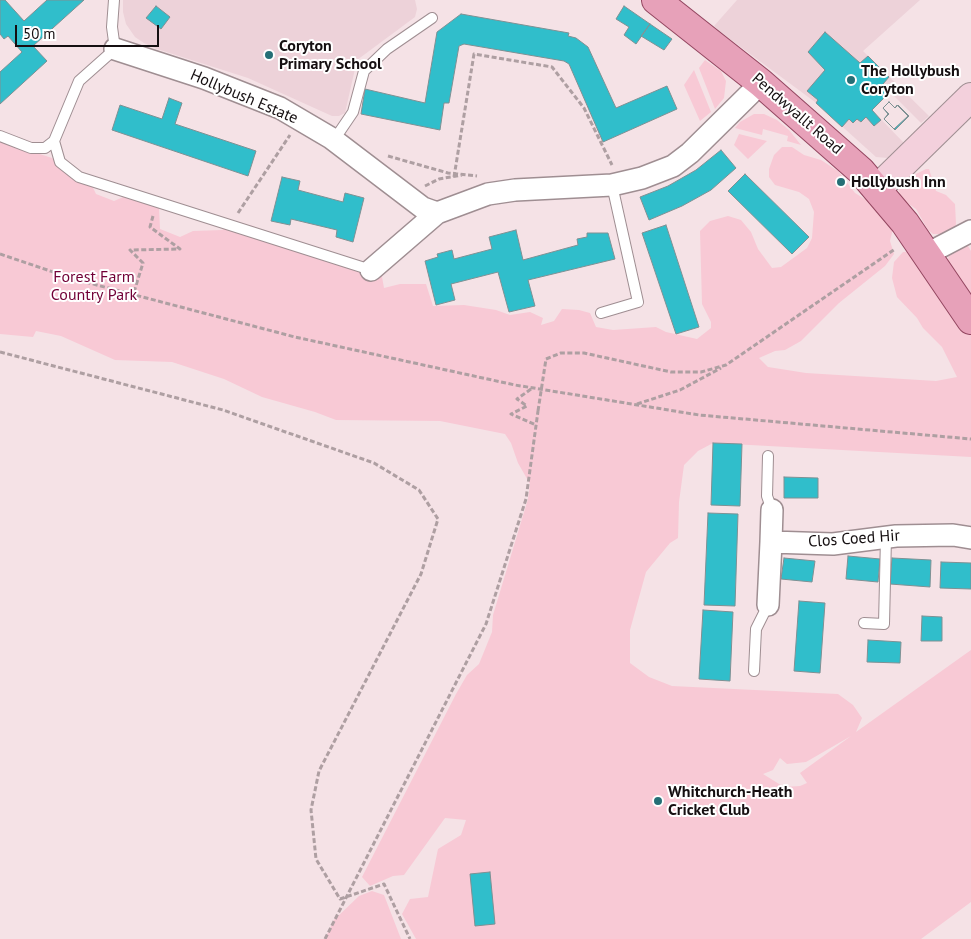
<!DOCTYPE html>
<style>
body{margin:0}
#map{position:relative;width:971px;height:939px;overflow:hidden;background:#f5e2e6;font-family:"PT Sans",sans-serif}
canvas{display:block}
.scale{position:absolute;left:15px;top:25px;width:144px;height:22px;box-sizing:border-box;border:2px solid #150f11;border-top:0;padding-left:6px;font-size:15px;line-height:18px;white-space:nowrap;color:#150f11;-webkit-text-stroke:4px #fff;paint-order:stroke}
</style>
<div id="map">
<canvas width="971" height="939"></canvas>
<div class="scale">50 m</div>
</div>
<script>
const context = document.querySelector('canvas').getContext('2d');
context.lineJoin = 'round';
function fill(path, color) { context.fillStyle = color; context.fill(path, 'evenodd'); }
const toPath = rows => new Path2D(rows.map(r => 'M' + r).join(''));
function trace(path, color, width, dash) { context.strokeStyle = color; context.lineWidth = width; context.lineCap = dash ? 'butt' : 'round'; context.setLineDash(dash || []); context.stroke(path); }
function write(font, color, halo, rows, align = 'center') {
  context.font = font + ' "PT Sans",sans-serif'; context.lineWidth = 4; context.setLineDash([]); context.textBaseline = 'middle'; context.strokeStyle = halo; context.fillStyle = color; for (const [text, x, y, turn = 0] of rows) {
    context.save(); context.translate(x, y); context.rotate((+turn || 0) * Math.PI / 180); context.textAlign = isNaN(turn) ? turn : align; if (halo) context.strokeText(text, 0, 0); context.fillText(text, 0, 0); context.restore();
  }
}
fill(toPath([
 [123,0,415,0,417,9,415,17,357,60,345,113,339,116,332,116,248,78,157,49,144,43,135,37,126,24,123,12],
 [737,0,920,0,863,51,929,116,921,123,890,92,872,110,904,143,888,158,876,157,815,102,719,31,714,26]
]), '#edd2d9');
fill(toPath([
 [705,60,721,71,726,81,724,98,715,109,699,68],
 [694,70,711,112,700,121,684,85],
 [754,114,764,114,777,120,789,130,801,145,787,141,788,136,763,129,762,135,735,128,740,122],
 [739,134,767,141,748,159,734,145],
 [0,141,52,158,66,173,86,173,96,194,114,201,135,192,159,207,160,229,180,237,193,231,222,230,238,223,253,226,284,244,307,253,343,255,385,270,382,277,384,288,400,284,426,284,433,306,464,305,496,310,510,315,530,312,543,318,541,325,554,321,562,309,579,310,590,313,596,327,613,330,656,327,666,332,697,339,711,328,711,322,702,304,700,231,710,221,728,216,741,220,751,232,758,249,772,268,781,267,807,248,812,238,814,212,809,199,799,192,775,185,769,177,769,169,774,155,782,147,792,147,804,155,821,160,838,171,855,193,886,212,894,224,890,241,894,254,885,266,839,303,801,341,785,350,775,351,759,358,768,367,806,373,936,381,957,377,942,347,923,328,917,318,897,297,892,278,894,262,903,252,914,251,971,327,971,457,713,443,698,451,684,465,679,502,678,538,670,543,646,572,630,630,630,663,649,677,672,686,838,694,853,705,862,718,856,732,971,650,971,902,921,939,416,939,402,914,410,899,428,897,438,849,461,835,466,820,445,818,404,875,393,876,370,886,362,877,456,694,467,675,479,664,492,632,493,615,528,499,530,484,518,463,511,443,505,434,440,421,336,420,315,412,262,397,224,379,172,362,115,360,61,336,36,331,33,337,0,334],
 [851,736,800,773,807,783,800,786,784,787,763,774,773,770,780,758,787,764,806,762],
 [926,169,929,169,936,191,946,195,955,204,956,224,954,230,944,234,933,234,928,230,916,209,903,200,898,189,898,180,909,173,916,174],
 [958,243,968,246,971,251,971,306,948,262,949,251],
 [372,891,384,895,401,939,325,939,334,920,359,896]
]), '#f8c9d5');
const building = toPath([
 [0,0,5,0,24,21,47,0,84,0,33,46,47,61,0,104,0,72,22,52,8,36,4,39,0,34,0,0],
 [156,6,170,17,161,29,146,18,156,6],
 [624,6,650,24,636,44,624,35,629,27,616,19,624,6],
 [461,14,569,33,568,36,576,38,588,47,616,108,667,86,677,109,603,142,569,64,564,61,464,44,459,46,449,103,444,103,440,130,361,114,365,89,425,103,437,32,461,14],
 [650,24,672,39,664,50,641,36,650,24],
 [825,32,860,63,868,56,889,77,883,84,890,92,872,110,881,120,874,126,866,117,861,122,857,119,853,123,849,119,842,127,816,103,818,100,807,91,825,70,808,52,825,32],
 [169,98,182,103,175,124,256,151,248,176,112,130,120,105,162,119,169,98],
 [889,102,895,108,898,105,909,116,895,130,884,119,888,114,883,108,889,102],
 [889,102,895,108,897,105,908,116,894,129,884,119,889,114,883,108,889,102],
 [721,150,736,168,711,190,682,206,649,220,640,197,668,186,696,170,721,150],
 [745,174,809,237,792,254,728,191,745,174],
 [282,177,300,181,298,190,343,202,345,193,364,198,353,242,336,237,337,230,291,219,290,225,271,221,282,177],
 [666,225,699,327,676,334,642,233,666,225],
 [516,230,523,260,578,245,577,239,587,237,587,233,608,233,615,259,528,280,535,306,509,312,498,272,451,284,455,300,436,305,425,261,438,257,437,254,452,250,454,259,492,249,489,237,516,230],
 [713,443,742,444,740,506,711,505,713,443],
 [784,477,818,478,818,498,784,498,784,477],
 [708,513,738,514,735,606,704,605,708,513],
 [848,556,880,559,878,582,846,579,848,556],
 [784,558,815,561,812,582,781,579,784,558],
 [892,558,931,560,930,587,890,584,892,558],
 [941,562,971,563,971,589,940,588,941,562],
 [799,601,825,603,820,673,794,671,799,601],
 [703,610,733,612,730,681,699,679,703,610],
 [922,616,942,617,942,641,921,641,922,616],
 [868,640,901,642,900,663,867,662,868,640],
 [490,872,495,924,475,926,470,874,490,872]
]);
fill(building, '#30becb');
trace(building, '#7e9093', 1);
const lane = toPath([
 [0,136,31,148,45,148,54,141,79,81,115,49,112,27,114,0],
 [334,140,353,112,364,71,387,49,432,18],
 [54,141,60,162,79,177,371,270],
 [601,313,638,302,612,185],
 [768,456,767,496,772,510],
 [864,623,884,624,886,537],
 [754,671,756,629,768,605]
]);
const street = toPath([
 [115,49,204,78,280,108,331,138,423,208,437,213],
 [927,254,971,231],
 [371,270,437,213,488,194,515,190,612,185,642,178,673,166,690,153,761,83],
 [771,542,772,510],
 [768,605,771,542,833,544,896,536,953,535,971,538]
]);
const secondary = toPath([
 [878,188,971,97]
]);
const primary = toPath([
 [656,0,761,83,861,171,905,223,971,320]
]);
trace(lane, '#9f8e92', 12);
trace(street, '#9f8e92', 24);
trace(secondary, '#9f8e92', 30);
trace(primary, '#934660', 30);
trace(toPath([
 [388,156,448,173,477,176],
 [454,177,474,54,552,67,584,108,612,165],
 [425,186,439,179,462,175],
 [238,213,290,135],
 [0,254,74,279,295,337,515,385,699,415,971,439],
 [134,292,143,263,130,250,180,249,150,227,153,216],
 [0,352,223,410,374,463,419,490,438,519,421,574,319,771,311,810,316,859,340,899,384,884,410,939],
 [546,359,561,353,584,353,671,372,701,372,726,365,895,249],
 [531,389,517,399,527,406,511,414,536,425],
 [637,404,680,390,721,368],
 [325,939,486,624,526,499,538,411]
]), '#ae9fa2', 3, [5, 2.5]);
trace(lane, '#fff', 10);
trace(street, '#fff', 21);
trace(secondary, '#f3d0dc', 28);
trace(primary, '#e7a1b9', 28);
trace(toPath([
 [538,411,546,359]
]), '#ae9fa2', 3, [5, 2.5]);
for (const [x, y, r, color] of [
 [269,55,5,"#256f76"],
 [851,80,5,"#256f76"],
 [841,182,5,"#256f76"],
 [658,801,5,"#256f76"]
]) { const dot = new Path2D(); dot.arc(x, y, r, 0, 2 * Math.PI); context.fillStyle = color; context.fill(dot); trace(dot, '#fff', 2); }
write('bold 16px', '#150f11', '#fff', [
 ["Coryton",279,46],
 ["Primary School",279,64],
 ["The Hollybush",861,71],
 ["Coryton",861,89],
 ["Hollybush Inn",851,182],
 ["Whitchurch-Heath",668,792],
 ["Cricket Club",668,810]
], 'left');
write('16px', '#150f11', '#fff', [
 ["Hollybush Estate",244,97,23],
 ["Pendwyallt Road",797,114,41],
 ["Clos Coed Hir",854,539,-4]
]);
write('16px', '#710037', '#fff', [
 ["Forest Farm",94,277],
 ["Country Park",94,295]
]);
</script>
